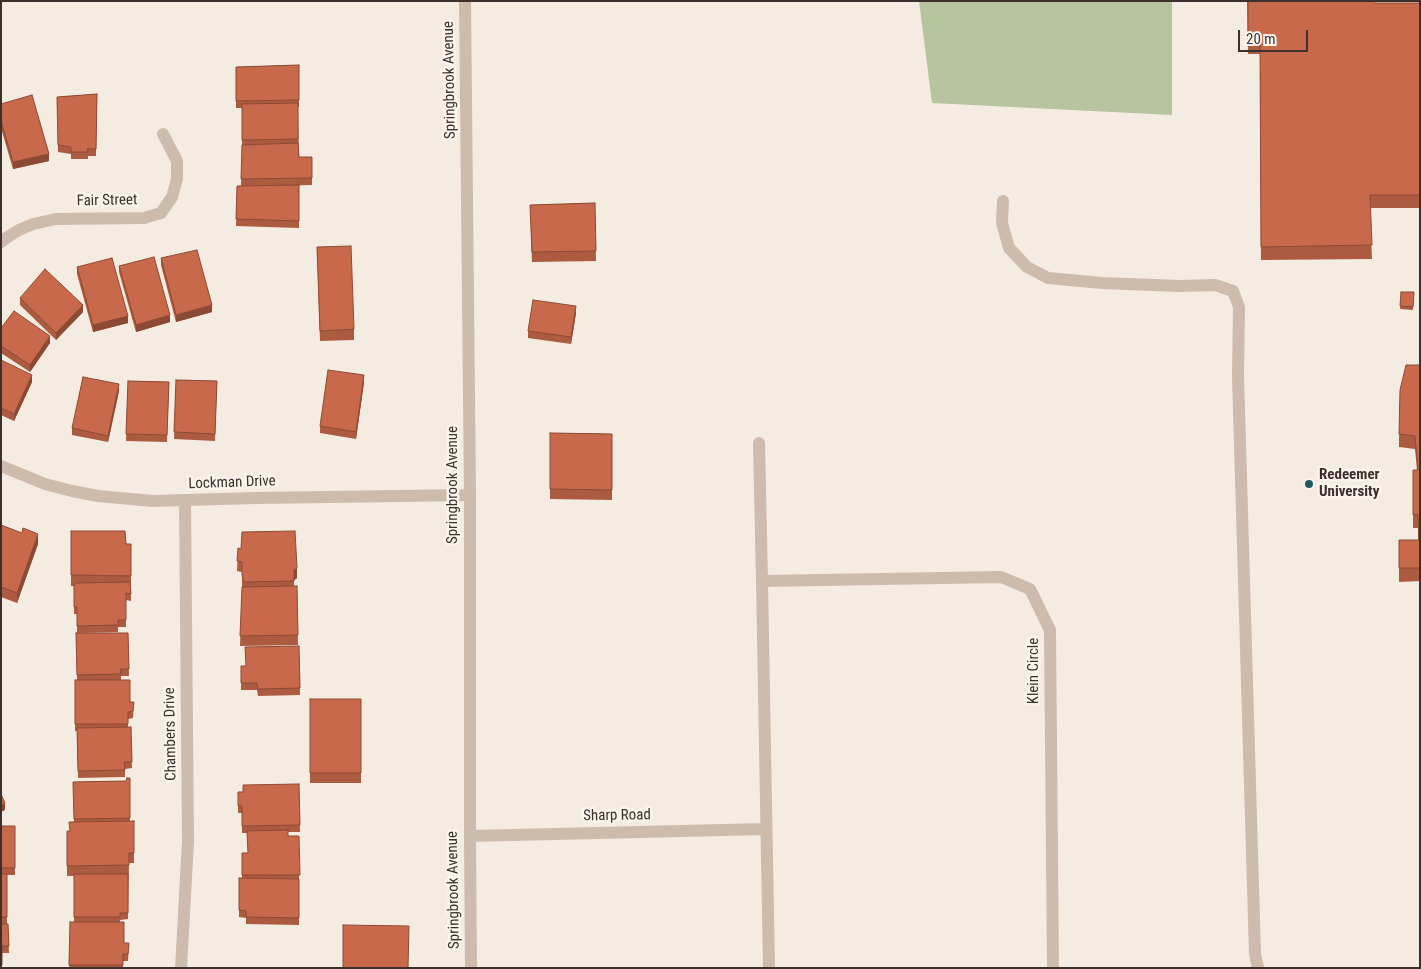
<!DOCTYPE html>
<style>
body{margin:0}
#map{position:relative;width:1421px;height:969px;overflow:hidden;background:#f4ebe1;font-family:"Roboto Condensed",sans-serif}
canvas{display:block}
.frame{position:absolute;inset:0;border:2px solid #3b302b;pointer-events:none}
.scale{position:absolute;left:1238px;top:30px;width:70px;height:22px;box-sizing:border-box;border:2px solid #3b302b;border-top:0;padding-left:6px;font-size:15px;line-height:18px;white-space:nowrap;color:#3b302b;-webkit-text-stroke:4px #fbf5ee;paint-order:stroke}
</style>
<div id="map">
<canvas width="1421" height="969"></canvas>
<div class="frame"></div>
<div class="scale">20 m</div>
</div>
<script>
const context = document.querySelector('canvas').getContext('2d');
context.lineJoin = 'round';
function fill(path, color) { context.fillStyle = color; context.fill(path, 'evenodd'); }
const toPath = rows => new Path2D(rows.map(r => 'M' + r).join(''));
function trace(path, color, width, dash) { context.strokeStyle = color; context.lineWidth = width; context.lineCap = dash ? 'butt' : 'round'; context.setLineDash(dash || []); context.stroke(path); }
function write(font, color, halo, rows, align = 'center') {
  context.font = font + ' "Roboto Condensed",sans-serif'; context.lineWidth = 5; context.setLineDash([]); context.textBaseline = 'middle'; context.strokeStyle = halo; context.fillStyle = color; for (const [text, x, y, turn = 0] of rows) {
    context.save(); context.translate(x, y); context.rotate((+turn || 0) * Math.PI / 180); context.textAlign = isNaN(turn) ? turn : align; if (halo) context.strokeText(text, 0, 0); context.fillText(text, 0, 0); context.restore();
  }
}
fill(toPath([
 [919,1,1172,1,1172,115,932,103]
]), '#b8c4a0');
trace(toPath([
 [465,1,470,495,470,836,471,968],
 [1003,201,1002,223,1009,248,1027,267,1048,278,1102,283,1179,286,1215,285,1233,291,1239,307,1238,376,1255,954,1258,968],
 [1,242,6,238,19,230,33,224,56,219,144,218,161,213,172,197,177,179,177,161,163,134],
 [759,443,762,581,1001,577,1030,589,1050,630,1053,968],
 [1,466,45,484,72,491,98,496,153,501,255,498,470,495],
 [762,581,769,968],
 [470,836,766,829],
 [181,968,188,841,185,501]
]), '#cdbbac', 12);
fill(toPath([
 [1247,1,1374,3,1420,3,1420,208,1370,208,1372,259,1261,260,1260,54,1248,54],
 [299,65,299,107,298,107,299,157,312,157,312,185,241,186,242,147,242,108,236,108,236,67],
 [97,94,96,156,88,156,88,159,71,159,71,154,58,152,57,97],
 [1,104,49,161,13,169,1,128],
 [299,185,299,228,236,226,237,186],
 [595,203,596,261,532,262,530,205],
 [317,247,354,329,354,340,320,341],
 [161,258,212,312,176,322,161,265],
 [119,266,170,322,136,332,119,272],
 [77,267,128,323,93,332,77,274],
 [1401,292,1414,292,1413,310,1400,309],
 [20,298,83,312,56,340,20,305],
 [576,313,571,344,528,338,528,331],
 [1,328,50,343,30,372,1,353],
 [1,360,32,382,14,421,1,415],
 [1420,364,1420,581,1399,582,1399,540,1418,540,1418,528,1413,528,1413,470,1417,470,1415,449,1399,447,1399,434],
 [176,380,217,381,215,441,174,439],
 [128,381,169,382,167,442,126,441],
 [364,382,356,439,320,433,320,426],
 [119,391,108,442,72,435,72,428],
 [550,433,612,434,612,500,550,499],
 [1,525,38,544,17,603,1,597],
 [71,531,126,544,131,544,131,601,126,600,126,627,118,627,118,632,77,633,77,614,74,614,74,586,71,586],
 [238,548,297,578,294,580,294,586,297,586,298,645,240,646,242,587,242,572,237,571],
 [76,633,128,633,129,676,121,676,121,680,130,702,134,702,133,718,128,719,128,727,131,727,132,768,125,769,125,777,78,778,77,731,75,731,75,680,77,680],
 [299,646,300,695,258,696,257,690,241,690,241,666,245,666],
 [310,699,361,699,361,783,310,783],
 [130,778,130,821,134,821,134,863,129,863,128,919,120,920,120,922,124,943,129,943,128,961,123,961,123,968,69,968,70,922,74,922,74,876,67,876,67,831,70,831,74,821,73,782,126,781],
 [299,784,300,832,288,832,288,836,299,836,299,925,246,924,246,918,239,917,239,878,242,878,242,853,248,853,247,833,242,833,242,813,238,813,238,792,243,792],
 [1,826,15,826,15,875,7,875,7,924,8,924,9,953,2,953,2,968,1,968]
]), '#ac5a40');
fill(toPath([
 [49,154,49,161,13,169,13,162],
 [83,305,83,312,56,340,56,333],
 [212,305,212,312,176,322,176,315],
 [576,306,576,313,571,344,571,337],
 [170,315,170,322,136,332,136,325],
 [128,316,128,323,93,332,93,325],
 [50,336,50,343,30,372,30,365],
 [32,375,32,382,14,421,14,414],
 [364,375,364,382,356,439,356,432],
 [119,384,119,391,108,442,108,436],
 [38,534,38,544,17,603,17,593],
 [297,568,297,578,294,580,294,570],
 [5,803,5,810,1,812,1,805]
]), '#8c4a34');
const building = toPath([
 [1248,1,1374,1,1374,3,1420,3,1420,195,1370,195,1372,245,1261,247,1260,41,1248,41,1248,1],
 [299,65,299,100,236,101,236,67,299,65],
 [97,94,96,149,87,149,88,152,71,152,71,147,58,145,57,97,97,94],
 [32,95,49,154,13,162,1,121,1,104,32,95],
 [298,103,298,139,242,140,242,104,298,103],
 [298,143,299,157,312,157,312,178,241,179,242,145,298,143],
 [299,185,299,221,236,219,237,186,299,185],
 [595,203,596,251,532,252,530,205,595,203],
 [351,246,354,329,320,331,317,247,351,246],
 [197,250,212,305,176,315,161,258,197,250],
 [154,257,170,315,136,325,119,266,154,257],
 [112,258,128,316,93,325,77,267,112,258],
 [45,269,83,305,56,333,20,298,45,269],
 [1401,292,1414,292,1413,307,1400,306,1401,292],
 [533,300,576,306,571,337,528,331,533,300],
 [14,311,50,336,30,365,1,346,1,328,14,311],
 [1,360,32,375,14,414,1,408,1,360],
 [1420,364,1420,568,1399,568,1399,540,1419,540,1418,514,1413,515,1413,470,1418,470,1415,436,1399,434,1400,390,1406,365,1419,365,1420,364],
 [328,370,364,375,356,432,320,426,328,370],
 [83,377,119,384,108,436,72,428,83,377],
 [176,380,217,381,215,434,174,432,176,380],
 [128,381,169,382,167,435,126,434,128,381],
 [550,433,612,434,612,490,550,489,550,433],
 [1,525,22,533,23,528,38,534,17,593,1,587,1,525],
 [71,531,125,531,126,544,131,544,131,576,71,575,71,531],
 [295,531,297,568,294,570,294,581,244,582,242,575,242,562,237,561,238,548,241,549,242,532,295,531],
 [130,582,131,594,126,593,126,620,118,620,118,625,77,626,77,607,74,607,74,586,76,583,130,582],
 [297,586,298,635,240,636,242,587,297,586],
 [76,633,128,633,129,669,120,669,121,674,77,675,76,633],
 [299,646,300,688,258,689,257,683,241,683,241,666,246,666,245,647,299,646],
 [75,680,130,680,130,702,134,702,133,711,128,712,128,724,75,724,75,680],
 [310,699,361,699,361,773,310,773,310,699],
 [131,727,132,762,124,762,125,770,78,771,77,728,131,727],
 [127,778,130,778,130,818,74,819,73,782,126,781,127,778],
 [299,784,300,825,242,826,242,806,238,806,238,792,243,792,243,785,299,784],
 [1,794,5,803,1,805,1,794],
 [134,821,134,853,129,853,129,865,67,866,67,831,70,831,69,822,134,821],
 [1,826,15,826,15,868,1,868,1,826],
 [288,830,288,836,299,836,300,875,242,875,242,853,248,853,247,831,288,830],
 [1,874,7,874,7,917,1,917,1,874],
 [74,874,128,874,128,913,120,913,120,917,74,917,74,874],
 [239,878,299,879,299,918,246,917,246,911,239,910,239,878],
 [70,922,124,922,124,943,129,943,128,954,123,954,123,965,69,965,70,922],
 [1,924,8,924,9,946,2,946,2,965,1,965,1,924],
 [343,925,409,926,408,968,343,968,343,925]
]);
fill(building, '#c8694b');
trace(building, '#8c4a34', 1);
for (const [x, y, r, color] of [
 [1309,484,5,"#1f5a5e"]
]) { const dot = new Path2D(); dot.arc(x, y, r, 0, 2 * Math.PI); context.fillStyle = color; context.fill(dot); trace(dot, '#fbf5ee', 2); }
write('15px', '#3b302b', '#fbf5ee', [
 ["Springbrook Avenue",450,80,-91],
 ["Fair Street",107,201,-1],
 ["Lockman Drive",232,483,-2],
 ["Springbrook Avenue",453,485,-90],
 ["Klein Circle",1034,671,-90],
 ["Chambers Drive",171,734,-91],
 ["Sharp Road",617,816,-1],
 ["Springbrook Avenue",454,890,-91]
]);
write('bold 15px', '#3b302b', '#fbf5ee', [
 ["Redeemer",1319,475],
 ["University",1319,492]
], 'left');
</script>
